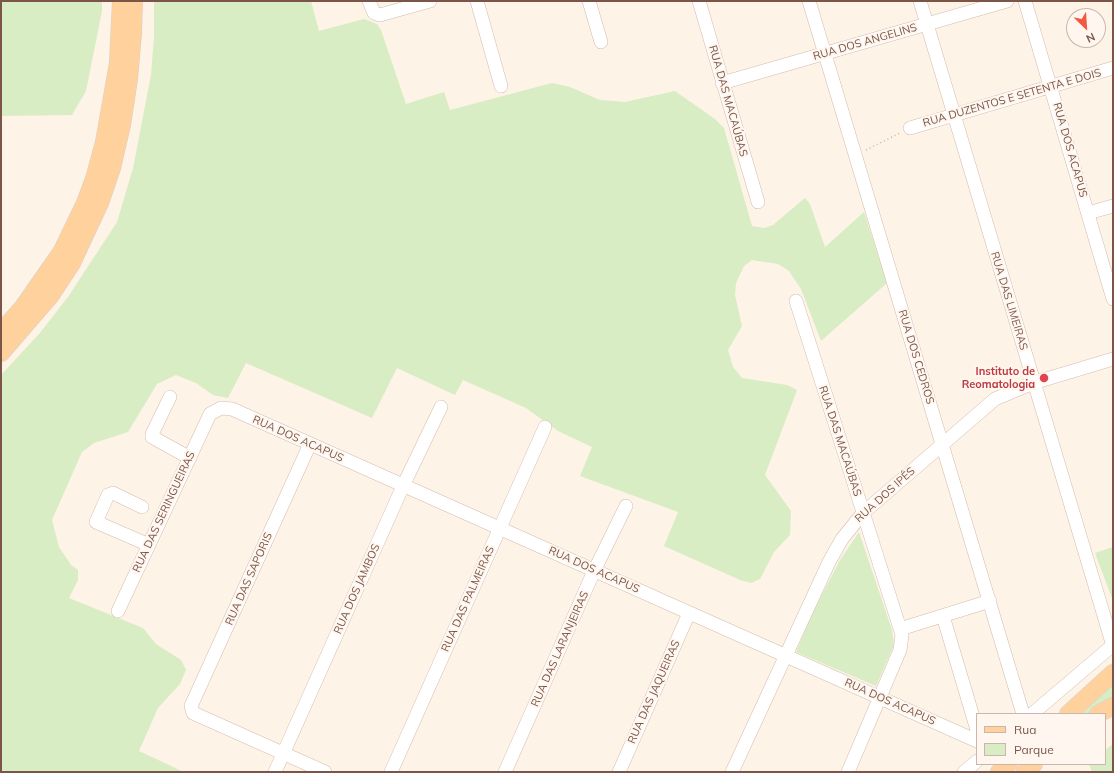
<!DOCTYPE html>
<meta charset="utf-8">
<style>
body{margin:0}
#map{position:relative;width:1114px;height:773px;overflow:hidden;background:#fef3e7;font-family:Mulish,sans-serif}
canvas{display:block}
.frame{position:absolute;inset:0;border:2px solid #7a5548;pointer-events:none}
.legend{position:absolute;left:976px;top:713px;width:130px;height:52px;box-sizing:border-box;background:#fff7ef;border:1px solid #cab6ac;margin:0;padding:5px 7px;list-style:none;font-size:12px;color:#7a5548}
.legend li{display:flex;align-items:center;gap:8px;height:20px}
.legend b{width:20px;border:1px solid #cab6ac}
.north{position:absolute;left:1066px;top:8px;width:40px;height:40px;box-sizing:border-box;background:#fff7ef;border:1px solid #cab6ac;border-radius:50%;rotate:155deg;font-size:11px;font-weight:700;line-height:16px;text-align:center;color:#7a5548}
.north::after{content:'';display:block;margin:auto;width:14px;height:18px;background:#f15942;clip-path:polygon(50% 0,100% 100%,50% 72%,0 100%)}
</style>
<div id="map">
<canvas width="1114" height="773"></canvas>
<div class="frame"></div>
<ul class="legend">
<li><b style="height:5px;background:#ffd19d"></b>Rua</li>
<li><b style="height:11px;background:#d8edc3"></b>Parque</li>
</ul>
<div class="north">N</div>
</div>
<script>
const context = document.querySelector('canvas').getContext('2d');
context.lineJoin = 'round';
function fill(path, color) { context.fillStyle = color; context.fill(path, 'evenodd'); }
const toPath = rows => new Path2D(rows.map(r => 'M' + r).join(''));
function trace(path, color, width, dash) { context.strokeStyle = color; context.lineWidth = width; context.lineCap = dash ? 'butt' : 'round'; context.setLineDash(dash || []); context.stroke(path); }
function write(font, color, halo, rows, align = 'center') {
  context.font = font + ' Mulish,sans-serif'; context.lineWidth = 4; context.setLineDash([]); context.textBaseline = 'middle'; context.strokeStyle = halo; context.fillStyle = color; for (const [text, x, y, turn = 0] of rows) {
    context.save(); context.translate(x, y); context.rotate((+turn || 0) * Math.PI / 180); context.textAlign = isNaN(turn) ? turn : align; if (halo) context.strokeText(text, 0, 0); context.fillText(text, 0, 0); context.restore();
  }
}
fill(toPath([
 [1,1,102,1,102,11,86,91,72,115,1,116],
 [154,1,311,1,319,31,364,19,377,24,381,30,406,104,444,92,450,110,552,83,570,87,600,100,625,102,675,91,715,119,724,128,752,226,764,228,773,225,805,198,810,204,825,247,864,212,887,283,821,341,801,289,789,271,778,264,752,260,744,266,736,283,735,295,742,326,728,350,733,367,742,378,787,385,797,390,765,475,791,511,790,535,774,552,760,579,751,583,740,580,664,546,678,512,580,476,592,447,558,431,526,408,463,380,455,395,397,368,372,418,246,363,228,398,213,395,196,383,176,375,157,384,128,432,94,443,82,452,52,520,59,547,71,565,78,570,78,580,69,598,143,628,156,644,181,660,186,670,180,684,158,708,139,751,184,772,1,772,1,375,39,334,68,297,117,222,133,168,151,75,154,36],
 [859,532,892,630,894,645,876,686,796,652,813,612,840,560],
 [1113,547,1113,601,1095,553],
 [1113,681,1113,700,1087,714,1075,714],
 [1113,744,1113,772,1092,772,1089,764,1105,764,1105,750]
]), '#d8edc3');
const minor = toPath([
 [369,1,374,13,380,15,430,1],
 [477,1,501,86],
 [589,1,601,42],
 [699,1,758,202],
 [809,1,1023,714],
 [920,1,1113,646],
 [1025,1,1113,299],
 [722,83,1007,1],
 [910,128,1113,68],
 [1088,213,1113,206],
 [796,301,902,635,900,650,848,772],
 [170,397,152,434,152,437,190,458],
 [310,444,191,706,193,713,325,772],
 [142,507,113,493,111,494,108,495,96,522,149,545],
 [118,611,210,414,221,408,232,409,977,741],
 [943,616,977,730],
 [900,629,990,601],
 [1032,714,1113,645],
 [275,772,403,486,441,407],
 [391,772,545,427],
 [505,772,594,571,626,506],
 [619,772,689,613],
 [732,772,829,562,842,539,863,513,995,399,1033,383,1113,359],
 [964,772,977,761]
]);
const major = toPath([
 [1,332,23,307,62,251,85,203,94,179,104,142,118,63,121,1],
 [1,353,51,295,72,263,100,203,112,168,122,125,129,79,133,33,134,1],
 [1068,714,1113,673],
 [1098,714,1113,706],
 [999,772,1009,764],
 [1025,772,1034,764]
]);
trace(minor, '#d4bbae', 14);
trace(major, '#dacfcc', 18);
trace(toPath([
 [866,150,900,133]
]), '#dbb09e', 1.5, [1, 3]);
trace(minor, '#fff', 13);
trace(major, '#ffd19d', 17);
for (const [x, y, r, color] of [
 [1044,378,5,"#e0444e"]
]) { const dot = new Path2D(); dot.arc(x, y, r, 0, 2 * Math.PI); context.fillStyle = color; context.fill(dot); trace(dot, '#fff7ef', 1.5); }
write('11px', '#7a5548', '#fff7ef', [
 ["RUA DOS ANGELINS",865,42,-16],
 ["RUA DUZENTOS E SETENTA E DOIS",1012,98,-16],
 ["RUA DAS MACAÚBAS",728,101,74],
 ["RUA DOS ACAPUS",1070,150,74],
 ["RUA DAS LIMEIRAS",1009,301,73],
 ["RUA DOS CEDROS",916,357,73],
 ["RUA DOS ACAPUS",298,439,24],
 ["RUA DAS MACAÚBAS",840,441,72],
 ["RUA DOS IPÊS",885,495,-42],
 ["RUA DAS SERINGUEIRAS",164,512,-65],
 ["RUA DOS ACAPUS",594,570,24],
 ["RUA DAS SAPORIS",249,579,-66],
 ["RUA DOS JAMBOS",357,589,-66],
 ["RUA DAS PALMEIRAS",468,599,-66],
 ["RUA DAS LARANJEIRAS",560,649,-66],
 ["RUA DAS JAQUEIRAS",654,692,-66],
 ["RUA DOS ACAPUS",890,702,24]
]);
write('bold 11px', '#be3a42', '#fff7ef', [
 ["Instituto de",1035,372],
 ["Reomatologia",1035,385]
], 'right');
</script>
